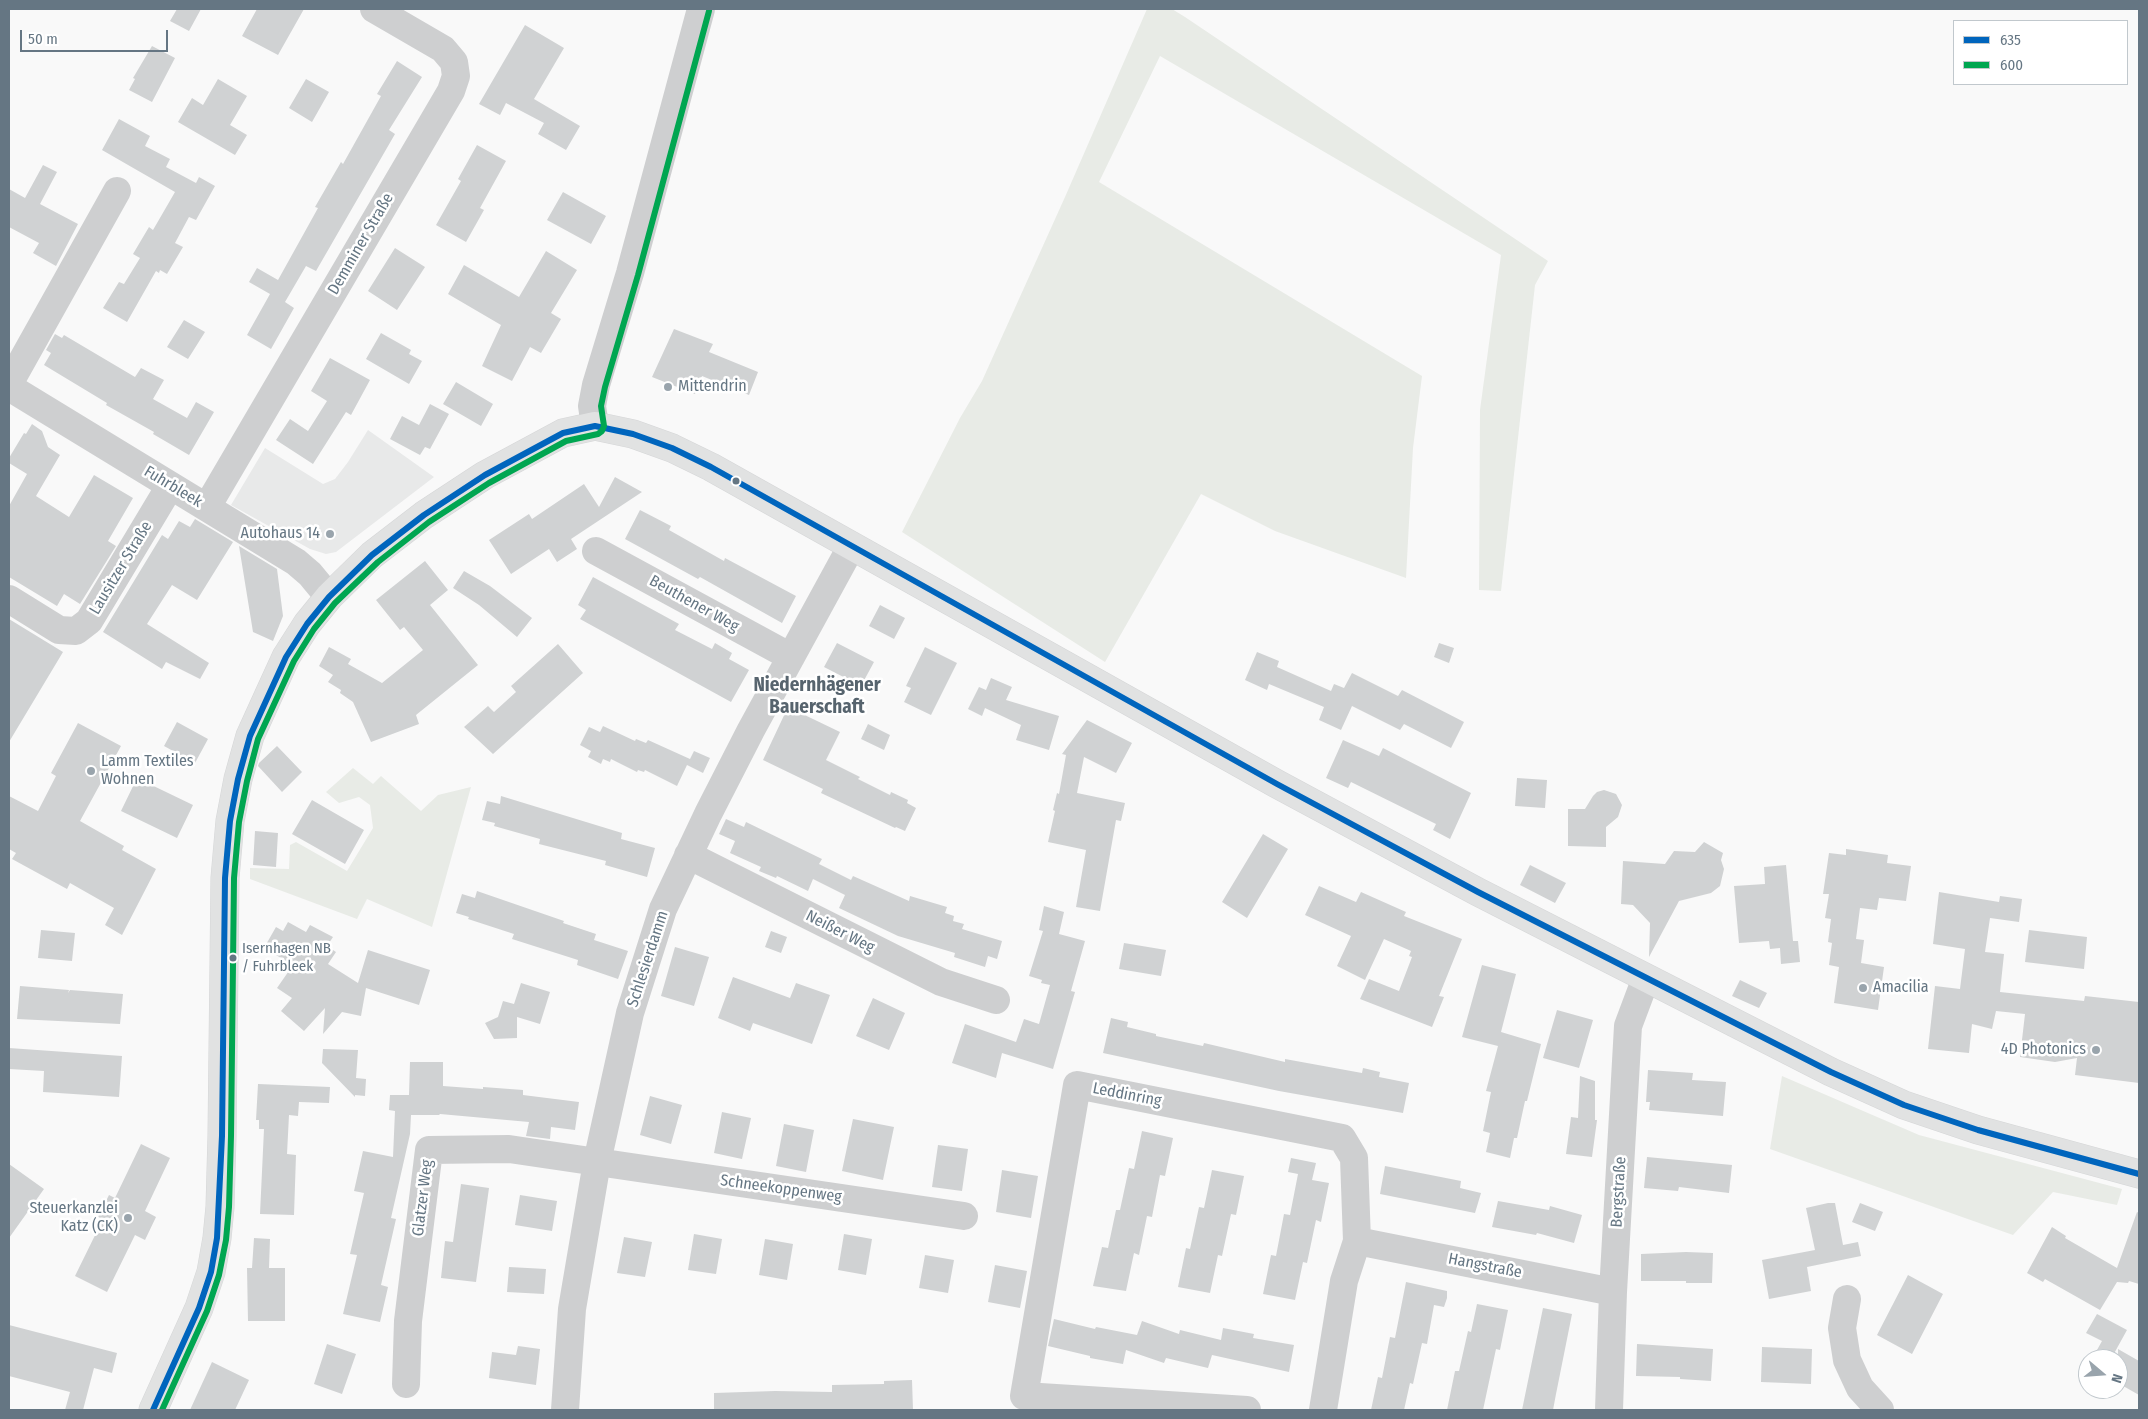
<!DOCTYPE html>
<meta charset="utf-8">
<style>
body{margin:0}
#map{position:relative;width:2148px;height:1419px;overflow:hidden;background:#f9f9f9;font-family:"Fira Sans Condensed",sans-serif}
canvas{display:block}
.frame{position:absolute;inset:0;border:10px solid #657683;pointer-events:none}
.legend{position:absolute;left:1953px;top:20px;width:175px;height:65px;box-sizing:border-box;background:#fff;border:1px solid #c1c8cd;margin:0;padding:6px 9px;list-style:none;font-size:15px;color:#657683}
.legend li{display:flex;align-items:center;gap:10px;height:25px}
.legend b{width:25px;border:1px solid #c1c8cd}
.north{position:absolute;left:2078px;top:1349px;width:50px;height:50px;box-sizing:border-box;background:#fff;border:1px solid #c1c8cd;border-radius:50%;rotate:108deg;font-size:14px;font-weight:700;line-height:20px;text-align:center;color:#657683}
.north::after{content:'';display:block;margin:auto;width:18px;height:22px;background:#99a4ac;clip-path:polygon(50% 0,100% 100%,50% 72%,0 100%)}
.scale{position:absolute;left:20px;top:30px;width:148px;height:22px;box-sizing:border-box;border:2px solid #657683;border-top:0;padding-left:6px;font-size:15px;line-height:18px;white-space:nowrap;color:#657683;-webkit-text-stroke:4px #fff;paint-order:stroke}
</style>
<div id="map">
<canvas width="2148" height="1419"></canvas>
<div class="frame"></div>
<ul class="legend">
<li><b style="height:6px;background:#0065bd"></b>635</li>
<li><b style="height:6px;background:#00a651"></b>600</li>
</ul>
<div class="north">N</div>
<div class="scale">50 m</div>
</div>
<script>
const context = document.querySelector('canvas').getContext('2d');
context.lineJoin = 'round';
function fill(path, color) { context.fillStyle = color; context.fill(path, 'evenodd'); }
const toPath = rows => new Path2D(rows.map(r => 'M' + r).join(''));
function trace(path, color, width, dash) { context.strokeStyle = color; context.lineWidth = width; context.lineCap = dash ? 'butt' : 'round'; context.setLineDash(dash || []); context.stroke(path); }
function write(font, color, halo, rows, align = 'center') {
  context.font = font + ' "Fira Sans Condensed",sans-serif'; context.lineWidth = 5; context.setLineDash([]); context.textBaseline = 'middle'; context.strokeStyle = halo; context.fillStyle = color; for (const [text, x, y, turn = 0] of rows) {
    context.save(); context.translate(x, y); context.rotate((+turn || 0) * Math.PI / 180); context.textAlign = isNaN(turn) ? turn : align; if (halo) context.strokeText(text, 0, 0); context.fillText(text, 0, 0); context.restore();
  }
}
fill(toPath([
 [368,430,434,477,336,552,326,554,310,549,231,505,265,448,323,484,335,479,348,462]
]), '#e8e9e9');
fill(toPath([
 [1147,9,1172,9,1185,17,1548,261,1535,285,1501,591,1479,590,1480,410,1501,255,1160,56,1099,182,1422,376,1413,448,1406,578,1275,531,1201,494,1105,662,902,532,960,418,982,381,1065,197],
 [353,768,373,784,381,776,421,811,438,795,471,787,432,927,367,899,357,919,250,879,250,868,289,869,290,845,296,842,347,871,373,828,370,805,359,797,339,803,326,792],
 [1782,1076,1919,1135,2122,1189,2117,1205,2053,1192,2013,1235,1770,1149]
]), '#e8ebe6');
fill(toPath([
 [177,9,201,9,189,31,170,21],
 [257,9,304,9,278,55,242,36],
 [525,25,564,48,534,99,580,126,566,150,538,134,544,123,506,103,500,115,479,104],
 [152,46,175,58,152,102,129,90,135,79,133,78],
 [397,61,422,77,389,130,395,134,316,271,306,266,285,302,294,308,271,349,247,335,270,294,249,282,257,268,278,280,318,208,315,207,341,162,343,164,381,96,377,94],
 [218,79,247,96,230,125,247,135,235,155,178,122,192,98,203,105],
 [306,79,329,92,312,122,289,108],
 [119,119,150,136,145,146,170,159,166,167,196,183,199,177,215,186,196,220,189,217,175,243,183,247,167,274,160,270,159,273,156,271,127,322,103,308,119,282,124,284,140,258,133,254,149,227,153,230,175,192,102,150],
 [477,145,506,161,480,208,484,210,466,242,436,225,461,181,458,179],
 [43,165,57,172,40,204,78,224,56,266,33,253,39,243,9,227,9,189,25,198],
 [563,192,606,216,591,244,547,220],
 [395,248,425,267,397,310,368,291],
 [546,251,577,270,551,313,561,319,541,353,530,347,512,381,482,366,501,325,448,294,464,265,519,297],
 [184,320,205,332,188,359,167,347],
 [674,329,713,344,709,352,758,372,749,395,702,376,695,394,652,377],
 [381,333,411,350,409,354,422,361,409,384,366,359],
 [55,334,62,338,64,335,135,377,141,368,164,380,153,399,187,418,196,402,214,412,189,455,153,434,154,432,106,405,107,403,44,365,51,353,46,350],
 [330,358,370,380,351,415,346,412,313,464,276,440,290,419,308,431,327,401,311,391],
 [456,382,493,404,481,426,443,404],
 [430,404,449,414,430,449,425,447,420,455,390,439,402,416,419,425],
 [32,424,42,431,48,447,60,455,36,496,69,517,94,475,133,498,108,541,116,546,80,604,64,594,57,606,9,577,9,506,27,474,9,463,9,458,24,433,26,434],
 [615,477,642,492,571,539,577,549,557,562,549,549,511,574,489,540,529,514,532,519,584,484,599,507],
 [640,510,671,526,669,530,724,561,725,558,796,596,782,623,700,577,698,579,625,539],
 [195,519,233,542,197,600,172,585,147,624,209,663,200,679,166,662,162,669,103,632,162,535,168,539,179,521,190,527],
 [239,546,277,569,283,616,273,641,253,632],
 [425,561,448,590,430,605,478,665,416,715,419,724,371,742,353,702,340,693,341,690,328,682,333,675,319,666,329,647,351,659,348,664,382,683,423,650,404,627,400,630,376,600],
 [464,571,490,586,532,618,517,637,479,605,453,588],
 [593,577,679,624,675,630,712,649,715,643,732,653,729,659,749,670,731,702,580,619,586,610,578,605],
 [880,605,905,618,894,639,869,626],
 [9,619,63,652,9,742],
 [837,643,874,662,861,686,824,667],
 [1439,643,1454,648,1449,663,1434,657],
 [558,644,583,673,493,754,464,727,488,706,494,712,516,692,511,686],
 [925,647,957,663,931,715,904,702,911,688,906,686],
 [1257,652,1279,661,1277,667,1331,691,1334,684,1344,688,1352,673,1398,696,1402,690,1464,722,1451,748,1404,724,1400,730,1352,706,1341,730,1319,720,1324,707,1269,684,1267,690,1245,680],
 [991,678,1012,687,1006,700,1059,716,1049,750,1016,740,1021,725,985,708,982,716,968,709,979,687,986,690],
 [788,707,840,732,826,760,860,777,858,779,890,795,891,792,908,800,907,803,916,808,905,831,896,827,895,828,821,793,823,789,763,760],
 [1087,720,1132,743,1116,773,1084,757,1077,793,1125,803,1121,821,1116,820,1100,911,1076,907,1086,850,1048,842,1055,811,1053,810,1057,793,1059,794,1066,755,1062,754],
 [177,722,208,739,195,763,164,746],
 [78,723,121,746,80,821,124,846,122,850,156,869,122,935,105,925,114,908,70,883,67,889,12,859,16,853,9,849,9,796,38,811,56,776,51,773],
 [868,724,890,735,884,750,861,739],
 [603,726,635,741,636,739,646,743,648,740,690,759,694,751,710,758,703,773,687,765,677,786,645,770,644,772,638,770,637,772,611,759,610,762,603,759,601,764,588,757,591,751,580,745,589,727,600,732],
 [1343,740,1379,756,1383,748,1471,793,1450,839,1433,830,1436,824,1351,782,1348,788,1326,778],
 [277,746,302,772,282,792,258,766,259,763],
 [137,778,193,805,177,838,121,811],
 [1517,778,1547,780,1545,808,1515,806],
 [1604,790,1616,794,1622,805,1618,817,1606,827,1606,847,1568,846,1568,809,1585,809,1593,796,1597,792],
 [501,796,622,833,621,839,655,848,647,877,605,865,606,861,539,844,540,839,494,826,495,823,482,820,487,801,500,804],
 [312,800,364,830,345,864,292,834],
 [726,819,744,827,746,822,822,859,819,864,851,880,853,876,909,901,910,896,947,907,945,913,954,916,953,921,964,924,962,929,1002,941,997,959,988,956,985,967,954,957,955,953,898,936,839,908,845,895,813,879,808,891,777,876,776,878,759,871,761,867,730,853,735,841,719,834],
 [255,831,278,833,276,867,253,865],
 [1263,834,1288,849,1247,918,1222,902],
 [1704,842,1723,853,1721,860,1724,869,1720,886,1711,893,1679,901,1649,957,1650,923,1633,905,1621,904,1623,861,1665,864,1674,851,1695,852],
 [1846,849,1888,855,1887,863,1911,866,1906,901,1879,898,1877,910,1860,908,1856,939,1864,940,1861,963,1884,967,1878,1010,1834,1003,1839,967,1829,965,1832,943,1828,942,1831,919,1825,918,1829,894,1823,894,1829,853,1846,855],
 [1530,865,1566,883,1555,903,1520,885],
 [1786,865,1793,941,1798,941,1800,962,1781,964,1780,948,1770,949,1769,941,1739,943,1734,886,1765,884,1764,867],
 [1319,886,1356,902,1361,892,1406,912,1404,916,1462,939,1439,996,1444,997,1432,1027,1360,999,1369,979,1399,991,1412,957,1409,956,1411,951,1384,939,1365,980,1337,966,1351,936,1305,915],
 [477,891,564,921,563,923,596,934,594,940,628,951,618,979,577,965,578,960,512,939,514,934,468,919,469,917,456,913,462,894,475,898],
 [1939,892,1999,902,2000,896,2022,899,2019,922,1990,918,1985,952,2004,954,2000,992,2084,1001,2085,996,2139,1002,2139,1083,2075,1075,2077,1058,2055,1062,2020,1057,2025,1014,1996,1011,1992,1029,1972,1024,1969,1053,1928,1049,1935,986,1960,989,1965,949,1933,944],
 [1044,906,1064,912,1059,934,1085,941,1071,991,1075,992,1053,1069,1002,1053,996,1078,952,1063,965,1024,1016,1042,1024,1019,1039,1024,1050,985,1041,983,1042,980,1029,976,1043,931,1039,930],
 [288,922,306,932,310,925,333,937,327,946,336,952,328,964,358,983,368,950,430,970,419,1005,366,988,361,1016,342,1012,323,1034,325,1008,304,1031,281,1011,292,998,277,988,293,965,264,948,276,927,283,931],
 [41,930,75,933,72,961,38,958],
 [2029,930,2087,937,2084,969,2025,962],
 [771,931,787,937,781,953,765,947],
 [1124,943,1166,950,1161,976,1119,969],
 [675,947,709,957,694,1006,661,996],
 [1482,965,1516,974,1501,1032,1541,1044,1527,1101,1525,1101,1517,1138,1514,1138,1510,1158,1486,1152,1490,1133,1483,1131,1491,1092,1486,1091,1498,1046,1462,1037],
 [733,977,790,998,796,983,830,995,812,1044,753,1023,750,1031,718,1018],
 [1740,980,1767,993,1759,1008,1732,996],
 [521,983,550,992,540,1024,517,1017,517,1038,494,1039,485,1023,498,1017,503,1001,514,1004],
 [20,986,69,990,68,993,70,990,123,994,120,1024,17,1019],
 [873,998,905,1013,889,1050,856,1036],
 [1557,1010,1593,1020,1579,1068,1543,1058],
 [1111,1018,1128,1022,1127,1027,1156,1034,1156,1036,1203,1046,1204,1043,1285,1062,1285,1059,1362,1073,1363,1068,1380,1072,1379,1077,1409,1083,1403,1113,1279,1091,1103,1053],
 [9,1048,122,1056,119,1097,43,1092,44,1071,9,1069],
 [323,1049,358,1050,356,1078,366,1079,365,1096,355,1095,355,1097,322,1063],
 [410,1062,443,1062,443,1086,483,1089,483,1087,523,1090,523,1095,579,1102,575,1130,551,1127,550,1139,526,1136,529,1122,440,1114,439,1115,411,1115,410,1134,391,1218,396,1219,381,1285,388,1287,380,1322,343,1314,357,1255,350,1254,364,1193,354,1191,363,1151,393,1157,395,1111,389,1110,390,1095,409,1095],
 [1648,1070,1693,1073,1692,1080,1726,1082,1723,1116,1649,1110,1650,1102,1646,1102],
 [1580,1076,1595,1081,1595,1120,1597,1120,1592,1157,1566,1154,1571,1117,1578,1118],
 [258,1084,330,1087,329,1103,299,1102,298,1116,289,1115,287,1154,296,1155,294,1215,260,1214,264,1129,259,1129,259,1120,256,1120],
 [650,1096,682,1105,671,1144,640,1135],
 [722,1112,751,1118,742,1159,714,1153],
 [853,1119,894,1127,883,1180,842,1171],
 [784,1124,814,1130,806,1172,776,1166],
 [1142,1131,1173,1138,1165,1176,1160,1175,1152,1217,1147,1216,1139,1255,1134,1253,1126,1291,1093,1286,1102,1247,1108,1248,1116,1210,1120,1210,1129,1168,1134,1169],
 [141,1144,170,1158,145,1211,156,1217,145,1240,135,1235,107,1292,75,1276,103,1219,98,1217,109,1195,115,1198],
 [938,1145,968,1149,962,1191,932,1187],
 [1647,1157,1732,1165,1729,1193,1679,1187,1678,1191,1644,1188],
 [1291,1158,1316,1163,1312,1180,1329,1183,1321,1222,1316,1220,1307,1263,1303,1262,1295,1300,1263,1294,1271,1255,1276,1256,1284,1214,1290,1215,1298,1174,1288,1172],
 [9,1164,44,1189,9,1238],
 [1385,1166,1461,1181,1460,1188,1481,1193,1475,1213,1380,1194],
 [1002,1170,1038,1176,1031,1218,996,1212],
 [1212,1170,1244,1176,1236,1215,1231,1214,1222,1256,1218,1255,1210,1293,1178,1287,1186,1248,1190,1249,1199,1207,1204,1208],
 [461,1184,489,1188,476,1282,441,1278,445,1241,453,1242],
 [520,1195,557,1201,552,1231,515,1225],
 [1498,1201,1549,1210,1550,1206,1582,1215,1574,1243,1537,1233,1536,1235,1492,1227],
 [1828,1203,1835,1203,1843,1245,1858,1242,1861,1256,1807,1267,1811,1291,1769,1299,1762,1260,1815,1250,1806,1208],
 [1860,1203,1883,1212,1875,1231,1852,1222],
 [2137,1212,2139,1213,2139,1284,2129,1281,2128,1283,2117,1282,2100,1310,2045,1279,2043,1282,2027,1273,2052,1227,2066,1236,2065,1238,2117,1268],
 [694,1234,722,1239,716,1274,688,1270],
 [844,1234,872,1239,866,1275,838,1270],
 [624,1237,652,1242,645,1277,617,1273],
 [254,1238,270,1239,269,1268,285,1268,285,1321,248,1321,247,1268,252,1268],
 [765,1239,793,1244,787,1280,759,1275],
 [1686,1252,1713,1253,1712,1283,1686,1283,1686,1281,1641,1281,1641,1254],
 [925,1255,954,1260,948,1293,919,1288],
 [995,1265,1027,1271,1020,1308,988,1302],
 [509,1267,546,1269,544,1294,507,1292],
 [1908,1275,1943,1294,1912,1354,1877,1335],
 [1406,1282,1447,1291,1447,1298,1444,1307,1434,1305,1427,1344,1422,1343,1413,1384,1410,1383,1404,1410,1371,1410,1378,1377,1382,1378,1390,1337,1395,1338],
 [1477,1304,1508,1310,1500,1350,1496,1349,1483,1410,1447,1410,1455,1371,1459,1371,1468,1331,1471,1332],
 [1543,1308,1572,1314,1556,1394,1553,1410,1522,1410],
 [2097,1314,2127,1330,2111,1359,2092,1359,2102,1341,2086,1333],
 [1054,1319,1095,1329,1096,1327,1137,1335,1142,1321,1179,1334,1180,1330,1221,1340,1223,1328,1254,1334,1253,1338,1294,1345,1289,1372,1212,1355,1208,1368,1166,1358,1164,1363,1126,1350,1123,1364,1090,1358,1090,1356,1048,1346],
 [9,1325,117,1353,112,1373,94,1368,83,1410,65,1410,70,1392,9,1376],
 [327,1344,356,1354,342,1394,314,1384],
 [1637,1344,1713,1349,1711,1381,1680,1379,1680,1377,1636,1376],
 [518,1346,540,1349,536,1385,489,1378,492,1352,516,1355],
 [1762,1347,1812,1349,1811,1384,1761,1382],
 [2118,1349,2139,1361,2139,1395,2118,1383],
 [212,1362,249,1380,235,1410,190,1410],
 [912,1380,913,1410,714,1410,714,1393,775,1391,832,1392,832,1385,884,1384,884,1381]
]), '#d0d2d3');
const major = toPath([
 [153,1410,199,1308,211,1272,217,1238,220,1207,222,1136,225,878,230,821,238,779,250,736,270,692,286,657,307,624,329,597,372,555,424,515,485,475,563,433,595,426,633,434,672,448,711,467,1277,784,1478,892,1831,1072,1904,1105,1978,1130,2139,1174]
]);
trace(major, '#d5d6d7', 29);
trace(toPath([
 [9,384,117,191],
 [9,387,296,562,310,574,329,597],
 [595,426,592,406,596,385,630,273,701,9],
 [207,507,451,91,456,76,454,62,443,49,374,9],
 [596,551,791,657],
 [9,599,59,630,76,631,89,621,170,486],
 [688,855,941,982,996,1000],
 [1357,1241,1613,1292],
 [1847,1299,1842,1328,1847,1360,1860,1388,1880,1410],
 [406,1384,408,1321,429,1150,509,1149,964,1216],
 [565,1410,572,1309,597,1162,630,1013,663,909,708,814,751,730,851,547],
 [1247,1410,1024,1396,1077,1085,1342,1138,1354,1158,1357,1241,1344,1281,1323,1410],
 [1609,1410,1613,1292,1628,1026,1646,978]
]), '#cecfd0', 28);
trace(major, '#e1e2e2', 28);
trace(toPath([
 [153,1410,199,1308,211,1272,217,1238,222,1136,225,878,230,821,238,779,250,736,286,657,307,624,329,597,372,555,424,515,485,475,563,433,595,426,633,434,672,448,711,467,1277,784,1478,892,1831,1072,1904,1105,1978,1130,2139,1174]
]), '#0065bd', 6);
trace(toPath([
 [162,1410,207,1311,219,1275,226,1240,229,1207,231,1136,234,878,239,822,247,781,258,739,294,661,314,629,335,603,378,562,429,522,489,483,566,441,598,434,602,431,604,426,601,406,605,387,638,275,709,11]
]), '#00a651', 6);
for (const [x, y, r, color] of [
 [668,387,5,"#99a4ac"],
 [736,481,4.5,"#657683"],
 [330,534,5,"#99a4ac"],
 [91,771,5,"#99a4ac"],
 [233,958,4.5,"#657683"],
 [1863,988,5,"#99a4ac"],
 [2096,1050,5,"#99a4ac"],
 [128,1218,5,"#99a4ac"]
]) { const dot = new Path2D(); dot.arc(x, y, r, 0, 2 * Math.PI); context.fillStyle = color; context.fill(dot); trace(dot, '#fff', 2); }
write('15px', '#657683', '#fff', [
 ["Isernhagen NB",242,949],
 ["/ Fuhrbleek",242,967]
], 'left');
write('16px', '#657683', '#fff', [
 ["Demminer Straße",361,244,-60],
 ["Fuhrbleek",173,487,31],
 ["Lausitzer Straße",121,568,-59],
 ["Beuthener Weg",694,604,29],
 ["Neißer Weg",840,932,27],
 ["Schlesierdamm",648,959,-72],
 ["Leddinring",1127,1095,11],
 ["Schneekoppenweg",781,1189,8],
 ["Bergstraße",1619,1192,-87],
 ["Glatzer Weg",423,1198,-83],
 ["Hangstraße",1485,1266,11]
]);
write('16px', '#657683', '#fff', [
 ["Mittendrin",678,387],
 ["Autohaus 14",320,534,"right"],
 ["Lamm Textiles",101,762],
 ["Wohnen",101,780],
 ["Amacilia",1873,988],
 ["4D Photonics",2086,1050,"right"],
 ["Steuerkanzlei",118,1209,"right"],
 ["Katz (CK)",118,1227,"right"]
], 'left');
write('bold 19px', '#57646e', '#fff', [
 ["Niedernhägener",817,686],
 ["Bauerschaft",817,708]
]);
</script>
